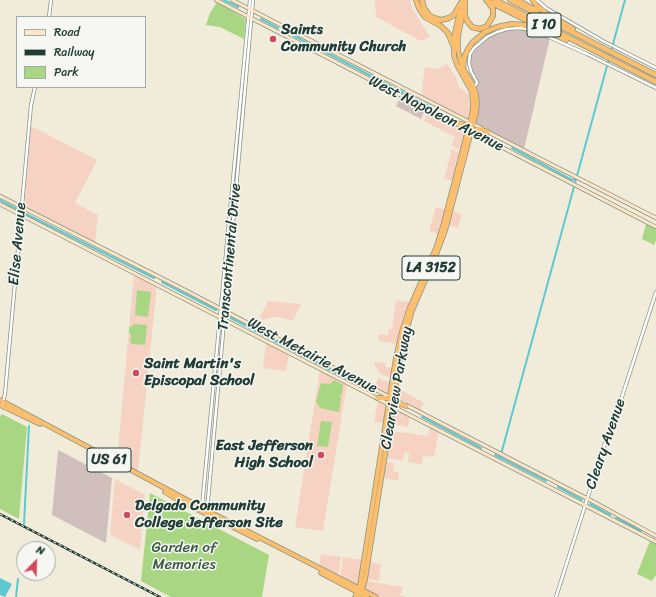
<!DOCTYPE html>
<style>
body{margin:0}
#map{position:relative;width:656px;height:597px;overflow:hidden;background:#f1ecda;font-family:Sriracha,sans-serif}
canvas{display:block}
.legend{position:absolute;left:16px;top:16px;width:130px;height:72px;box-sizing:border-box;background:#f6f6f2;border:1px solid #a0aca6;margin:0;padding:5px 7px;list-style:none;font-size:12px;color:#1f3d34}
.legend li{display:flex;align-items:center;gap:8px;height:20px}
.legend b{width:20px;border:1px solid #a0aca6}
.north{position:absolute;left:16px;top:541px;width:40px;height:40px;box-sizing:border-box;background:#f6f6f2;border:1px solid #a0aca6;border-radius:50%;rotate:23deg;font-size:11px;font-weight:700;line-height:16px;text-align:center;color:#1f3d34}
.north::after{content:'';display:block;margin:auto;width:14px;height:18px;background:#d1495b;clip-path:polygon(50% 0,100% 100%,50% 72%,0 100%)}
</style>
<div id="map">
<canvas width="656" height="597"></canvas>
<ul class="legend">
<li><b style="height:5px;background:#fde5c5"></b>Road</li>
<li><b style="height:5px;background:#1f3d34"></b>Railway</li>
<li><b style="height:11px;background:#a9d683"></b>Park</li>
</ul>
<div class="north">N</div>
</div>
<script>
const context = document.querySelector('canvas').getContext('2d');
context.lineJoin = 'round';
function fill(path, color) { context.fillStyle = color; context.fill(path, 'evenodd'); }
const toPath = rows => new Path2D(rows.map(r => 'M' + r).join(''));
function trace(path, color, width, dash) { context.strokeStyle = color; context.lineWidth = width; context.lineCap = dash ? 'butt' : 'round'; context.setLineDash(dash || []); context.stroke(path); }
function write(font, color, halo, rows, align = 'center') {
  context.font = font + ' Sriracha,sans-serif'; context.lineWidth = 3; context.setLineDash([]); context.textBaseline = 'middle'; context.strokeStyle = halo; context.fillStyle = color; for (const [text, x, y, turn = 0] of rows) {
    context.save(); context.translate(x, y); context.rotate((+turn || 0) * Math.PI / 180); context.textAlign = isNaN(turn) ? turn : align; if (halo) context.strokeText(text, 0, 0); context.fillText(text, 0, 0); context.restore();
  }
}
fill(toPath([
 [375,0,410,0,412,8,430,37,421,41,376,17],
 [447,64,456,77,459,87,469,95,470,113,467,118,421,96,425,67,438,69],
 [428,112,465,131,466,133,461,151,451,145,455,137,424,121],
 [31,126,97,160,75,203,98,215,95,243,24,206],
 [452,149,460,154,453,181,444,179],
 [436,207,446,210,438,234,429,231],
 [452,211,462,214,458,228,448,225],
 [134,274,157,284,138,472,117,461],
 [396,300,409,302,397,344,378,341,379,334,388,335,389,328,392,329],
 [268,301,289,303,301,304,293,321,278,317,268,318,262,320,260,316,267,304,266,303],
 [266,342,289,354,286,371,263,368],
 [375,362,386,363,385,367,393,368,391,378,380,374,374,364],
 [320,370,347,383,323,531,295,527],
 [379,377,382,380,390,382,388,394,374,387],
 [396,390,403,391,424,403,420,410,397,398,395,397],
 [378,400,386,406,384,423,374,422],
 [394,408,410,416,408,427,391,424],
 [430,426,439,432,434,457,423,456,422,464,408,462,409,453,404,452,403,461,387,458,391,431,428,436],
 [385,462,394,463,393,471,399,472,398,481,383,478],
 [115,479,145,495,140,550,110,535],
 [321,554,341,557,338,576,319,567],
 [343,557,362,560,359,585,357,586,340,577],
 [370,562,381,564,379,581,367,579],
 [366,581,403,587,400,595,408,597,381,597,366,590,365,588]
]), '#f5d2c2');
fill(toPath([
 [517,29,535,32,550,38,524,149,475,124,475,87,477,84,469,62,472,53,483,41,492,35,505,31],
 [400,98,425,110,421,119,396,106],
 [58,450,112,478,106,543,52,515]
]), '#d1bfbd');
fill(toPath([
 [217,2,246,19,244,39,220,27,206,25,210,13],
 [646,224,656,229,656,240,654,245,642,239],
 [137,290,151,292,148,317,135,315],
 [134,324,147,325,145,345,132,344,130,341,131,335,129,333,129,327,132,326],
 [334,380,343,385,342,394,340,395,341,398,339,412,320,408,316,402,321,383,330,384],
 [2,414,27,427,19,519,0,509,0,416],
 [321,421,332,422,328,447,317,446],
 [150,493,269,555,262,597,171,597,141,581],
 [650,541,656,544,656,575,652,581,637,574]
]), '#a9d683');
fill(toPath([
 [0,578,12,584,5,597,0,595]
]), '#5cc9d0');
trace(toPath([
 [224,0,238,7],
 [261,19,278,28],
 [294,36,431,107],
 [512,148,572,180,576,179],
 [0,200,17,209],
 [26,214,154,278],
 [162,282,216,310],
 [229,317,361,386],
 [422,417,481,448],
 [495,455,546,481],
 [500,458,625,0],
 [558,487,582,500],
 [590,504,610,515],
 [616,518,641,531],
 [24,524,29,426],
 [16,597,18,579]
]), '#5cc9d0', 2);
const tertiary = toPath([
 [537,0,546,8,603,41,656,68],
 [49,17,51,0],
 [473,85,476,85,477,82,471,71,469,63,470,54,474,48,487,37,497,32,507,29,520,28,532,30,542,34,587,54,656,88],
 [2,406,5,394,31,105,35,87],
 [202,507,250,0],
 [207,511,253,0],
 [556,597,611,424,617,412,656,292]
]);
const secondary = toPath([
 [216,0,450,121],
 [232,0,481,128],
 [457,124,656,227],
 [486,131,656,218],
 [0,196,179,287,401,403],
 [0,204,656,542],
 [406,405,592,501,656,536]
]);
const trunk = toPath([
 [449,120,464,125,471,123],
 [471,131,479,129,488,132],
 [377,398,391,398],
 [0,400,202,508,376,597],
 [391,404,397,403,406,406],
 [0,405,40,424],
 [165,492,180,501,257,539],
 [321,573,367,597],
 [355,597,360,585,396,357,402,331,410,307,436,248,443,226,472,114,473,107,472,92,457,65,454,56,454,37,461,5],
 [359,597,362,590,365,580,403,342,412,311,434,260,445,231,476,113,477,103,476,94,473,85,462,67,458,50,458,36,464,8]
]);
const motorway = toPath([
 [416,0,419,8,425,17,441,26,448,33,454,47],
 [422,0,424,8,429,15,434,18,441,20,449,18,454,15,462,1],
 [486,0,566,40],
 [495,0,656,82],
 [510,0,656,75],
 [517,0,537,11],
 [533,0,537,6,546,13,573,29],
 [465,2,465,15,467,21,472,27,480,29,487,26,493,16,493,9,488,2],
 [463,68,464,58,468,49,473,42,485,32,497,27,512,24,534,26]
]);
trace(tertiary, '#889487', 4);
trace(secondary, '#889487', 4.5);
trace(trunk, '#889487', 5.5);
trace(motorway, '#889487', 6);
trace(tertiary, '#fff', 2.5);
trace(secondary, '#fde5c5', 3);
trace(trunk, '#fabe6d', 4);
trace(motorway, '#fabe6d', 4.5);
const rail = toPath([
 [0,514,160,597]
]);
trace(rail, '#1f3d34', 2.5);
trace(rail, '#f6f6f2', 1, [3]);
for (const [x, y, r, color] of [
 [273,39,4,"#d1495b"],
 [136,373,4,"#d1495b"],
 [321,455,4,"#d1495b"],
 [127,515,4,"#d1495b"]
]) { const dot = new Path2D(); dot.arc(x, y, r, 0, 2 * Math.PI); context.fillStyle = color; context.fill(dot); trace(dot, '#f6f6f2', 1.5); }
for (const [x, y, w] of [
 [544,25,34],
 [431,268,58],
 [109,460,44]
]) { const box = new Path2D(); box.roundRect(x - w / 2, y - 12, w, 24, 3); context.fillStyle = '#f6f6f2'; context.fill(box); trace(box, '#1f3d34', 1); }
write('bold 14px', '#1f3d34', null, [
 ["I 10",544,25],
 ["LA 3152",431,268],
 ["US 61",109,460]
]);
write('bold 15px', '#1f3d34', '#f6f6f2', [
 ["Saints",281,30],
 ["Community Church",281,47],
 ["Saint Martin's",144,364],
 ["Episcopal School",144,381],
 ["East Jefferson",313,446,"right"],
 ["High School",313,463,"right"],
 ["Delgado Community",135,506],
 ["College Jefferson Site",135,523]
], 'left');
write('15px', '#1f3d34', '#f6f6f2', [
 ["West Napoleon Avenue",436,114,27],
 ["Elise Avenue",18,244,-85],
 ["Transcontinental Drive",230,257,-85],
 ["West Metairie Avenue",312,356,28],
 ["Clearview Parkway",397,388,-80],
 ["Cleary Avenue",606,444,-71]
]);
write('15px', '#3b5c44', '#f6f6f2', [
 ["Garden of",184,548],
 ["Memories",184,565]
]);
</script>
